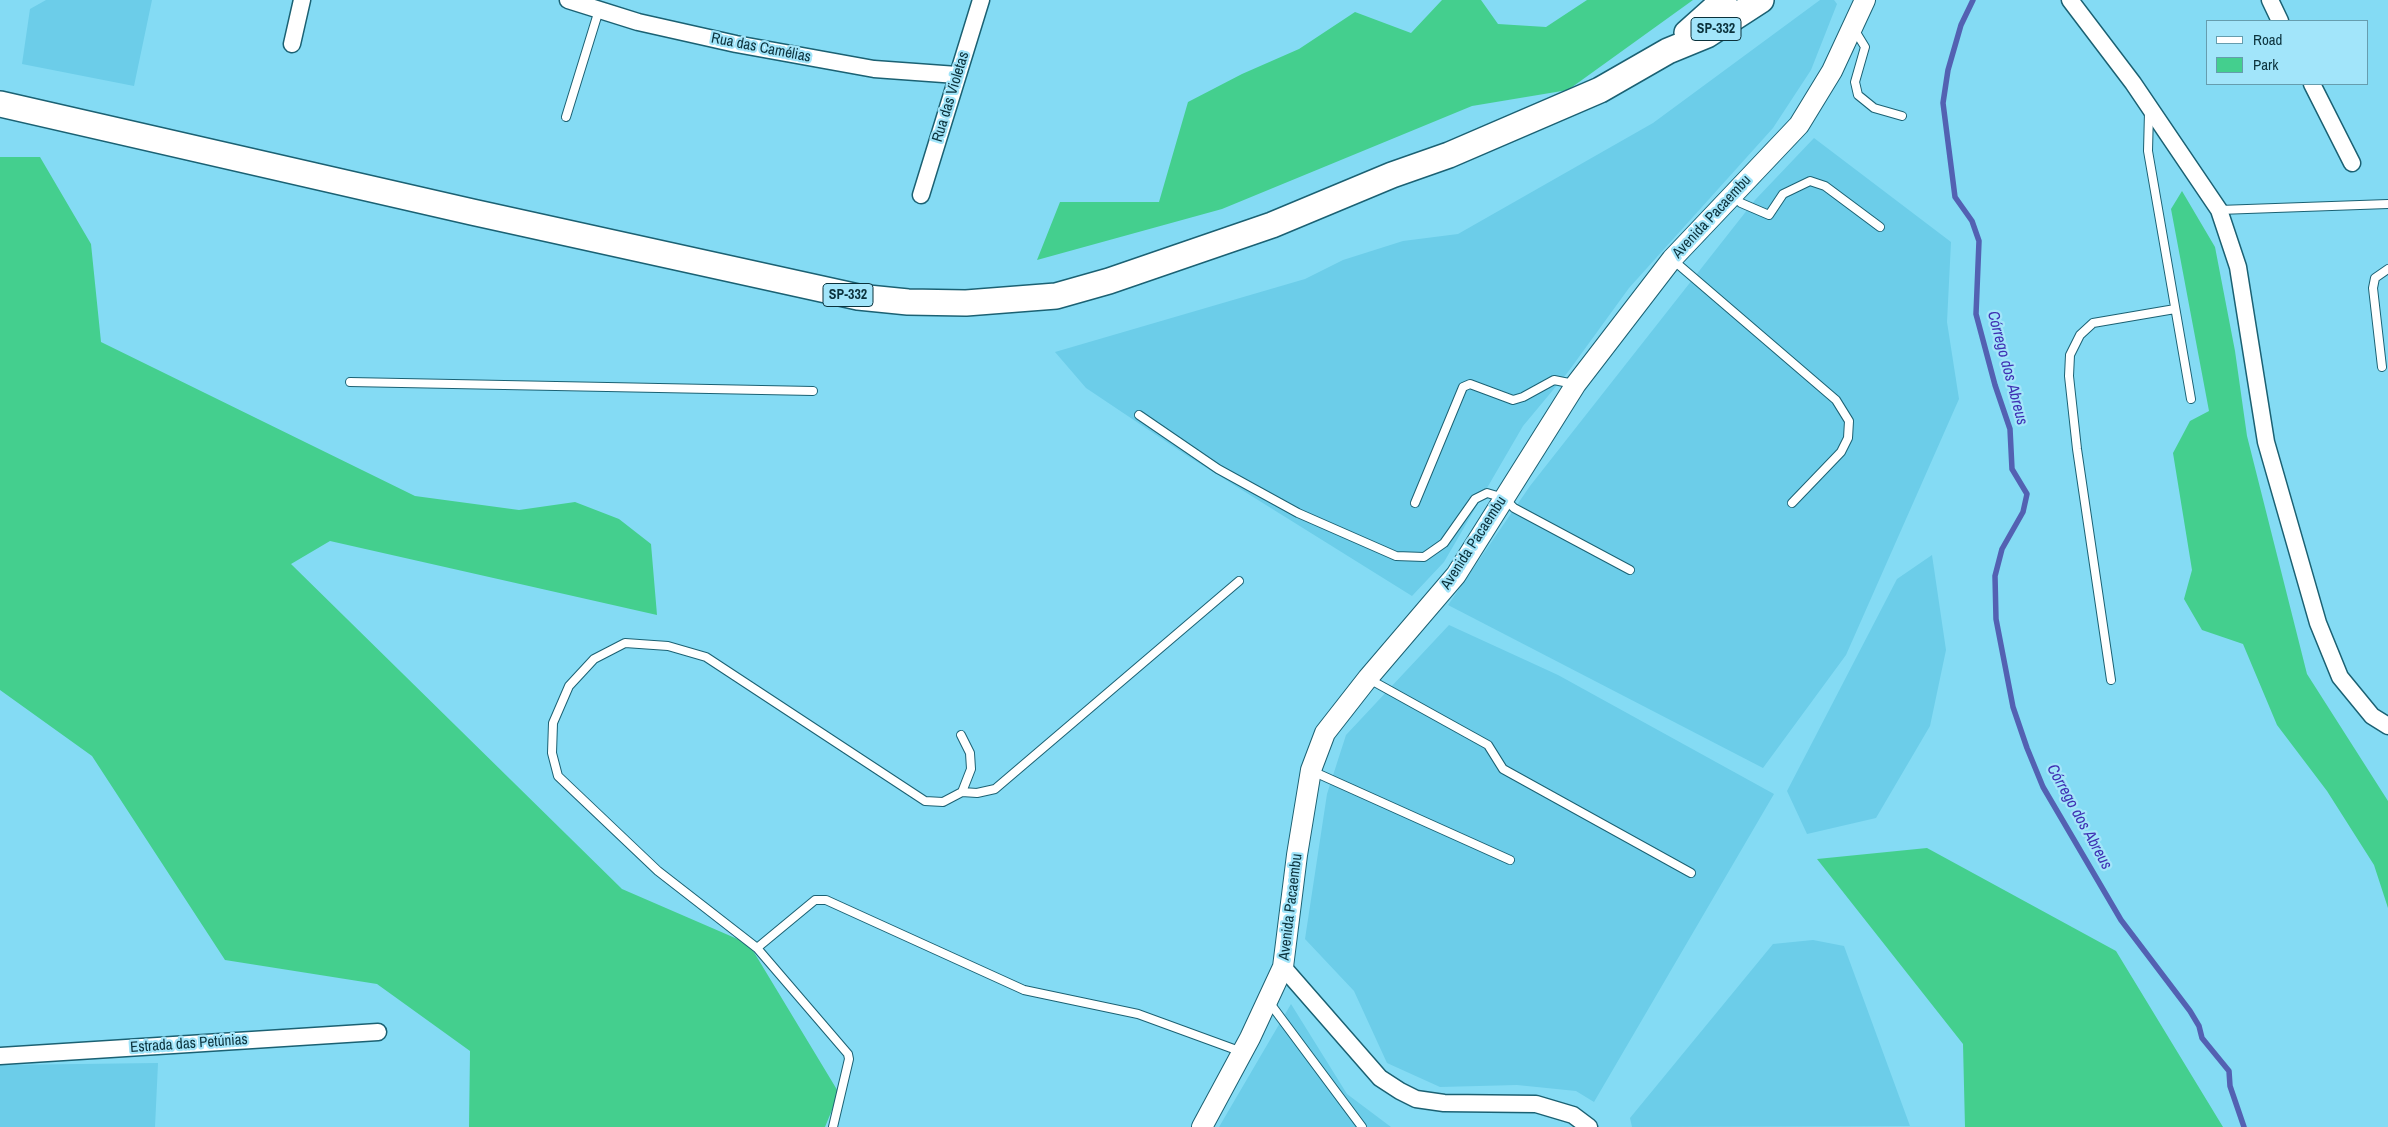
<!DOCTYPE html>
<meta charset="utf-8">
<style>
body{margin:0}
#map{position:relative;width:2388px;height:1127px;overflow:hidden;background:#84dbf4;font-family:"Archivo Narrow",sans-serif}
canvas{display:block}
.legend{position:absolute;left:2206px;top:20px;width:162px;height:65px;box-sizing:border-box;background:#a2e5fa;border:1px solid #669dae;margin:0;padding:6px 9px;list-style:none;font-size:15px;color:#0b323c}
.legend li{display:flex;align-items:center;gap:10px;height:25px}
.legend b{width:25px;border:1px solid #669dae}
</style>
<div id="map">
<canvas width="2388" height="1127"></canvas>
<ul class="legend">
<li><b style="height:6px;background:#fff"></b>Road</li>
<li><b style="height:14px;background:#44cf8e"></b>Park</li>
</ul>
</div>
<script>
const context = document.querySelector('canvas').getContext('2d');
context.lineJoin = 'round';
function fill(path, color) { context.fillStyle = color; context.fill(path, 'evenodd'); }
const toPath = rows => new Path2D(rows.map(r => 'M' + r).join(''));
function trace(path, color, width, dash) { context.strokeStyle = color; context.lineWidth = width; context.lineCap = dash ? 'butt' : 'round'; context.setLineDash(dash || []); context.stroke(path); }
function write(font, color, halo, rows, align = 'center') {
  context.font = font + ' "Archivo Narrow",sans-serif'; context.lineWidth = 4.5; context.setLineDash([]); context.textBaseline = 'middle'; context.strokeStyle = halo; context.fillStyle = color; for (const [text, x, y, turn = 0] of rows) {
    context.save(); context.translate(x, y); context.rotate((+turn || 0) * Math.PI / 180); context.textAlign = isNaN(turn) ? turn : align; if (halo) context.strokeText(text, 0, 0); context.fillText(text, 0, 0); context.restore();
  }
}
fill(toPath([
 [46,0,152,0,134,86,22,64,30,9],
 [1820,0,1834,0,1837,4,1811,70,1773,128,1629,288,1568,372,1523,426,1444,562,1412,596,1189,457,1086,388,1055,352,1305,279,1343,260,1403,241,1458,234,1653,123],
 [1814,138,1951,242,1947,322,1959,399,1846,655,1763,768,1448,605,1530,486,1755,200],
 [1932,555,1946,650,1930,726,1876,818,1807,834,1787,791,1897,579],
 [1449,625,1558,675,1774,794,1594,1102,1576,1091,1517,1085,1440,1087,1387,1063,1354,991,1305,939,1327,794,1346,735],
 [1813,940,1844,946,1910,1126,1632,1127,1630,1118,1773,944],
 [1291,1004,1347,1094,1391,1127,1219,1127],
 [158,1063,155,1127,0,1127,0,1065]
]), '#6ccde9');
fill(toPath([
 [1442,0,1481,0,1498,24,1546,27,1587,0,1693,0,1568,90,1472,106,1222,209,1037,260,1060,202,1159,202,1188,102,1242,74,1299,49,1355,12,1411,33],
 [0,157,40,157,91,244,101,342,415,496,519,510,575,502,619,519,651,544,657,615,330,541,291,564,622,889,749,944,839,1093,825,1127,469,1127,470,1051,377,984,225,960,92,756,0,690],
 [2182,191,2215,247,2235,351,2247,436,2307,674,2388,801,2388,908,2374,865,2327,791,2277,725,2243,644,2202,630,2184,599,2192,570,2173,453,2190,421,2209,411,2171,209],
 [1927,848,2116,951,2223,1127,1965,1127,1963,1044,1817,859]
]), '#44cf8e');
trace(toPath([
 [1973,0,1961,25,1948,70,1943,103,1955,197,1972,221,1979,241,1976,314,1995,385,2010,429,2012,469,2027,494,2023,512,2002,549,1995,576,1996,619,2013,707,2027,748,2043,787,2121,920,2190,1011,2199,1026,2202,1038,2229,1071,2230,1086,2244,1127]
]), '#5361b2', 5.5);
const service = toPath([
 [1854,29,1865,47,1855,82,1858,95,1874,108,1902,116],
 [2149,112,2148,151,2191,399],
 [566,117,599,10],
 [1733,196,1741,203,1769,215,1783,194,1810,181,1825,186,1880,227],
 [2219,210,2388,204],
 [1673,260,1836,400,1849,421,1848,438,1841,452,1792,503],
 [2382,367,2373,288,2375,278,2388,269],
 [350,382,813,391],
 [1139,415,1218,469,1298,513,1396,556,1424,557,1444,543,1475,499,1487,493,1504,498,1514,508,1630,570],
 [1415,503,1463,387,1470,384,1513,400,1523,397,1554,380,1574,384],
 [1369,679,1488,745,1503,769,1691,873],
 [2111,680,2077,449,2069,376,2070,355,2080,335,2093,323,2175,309],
 [1312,771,1510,860],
 [962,792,977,793,995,789,1239,581],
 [757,948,815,900,826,900,1024,990,1138,1014,1242,1052],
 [1269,1002,1362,1127],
 [833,1127,849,1059,848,1054,757,948,658,871,558,776,552,753,553,723,569,686,594,659,625,643,668,646,706,657,925,801,943,802,962,792,971,769,970,753,961,735]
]);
const minor = toPath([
 [568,0,638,22,736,44,874,69,957,75],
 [2070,0,2133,83,2219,210,2238,267,2266,442,2318,623,2340,677,2372,716,2388,726],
 [2270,0,2280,21],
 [292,44,302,0],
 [2312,84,2352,163],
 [921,195,981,0],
 [1283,967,1380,1078,1400,1091,1416,1099,1444,1103,1536,1104,1573,1115,1589,1127],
 [0,1056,378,1032]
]);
const tertiary = toPath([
 [1202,1127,1250,1038,1283,967,1297,855,1311,770,1325,733,1368,678,1456,575,1576,384,1672,259,1799,125,1832,71,1865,0]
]);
const primary = toPath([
 [1687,33,1724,0],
 [0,104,472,212,858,297,908,302,966,303,1056,296,1109,281,1272,225,1392,175,1449,155,1600,90,1668,51,1707,35,1761,0]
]);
trace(service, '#1b6173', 10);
trace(minor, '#1b6173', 19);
trace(tertiary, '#1b6173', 22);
trace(primary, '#1b6173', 28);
trace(service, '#fff', 8);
trace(minor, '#fff', 16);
trace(tertiary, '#fff', 20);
trace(primary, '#fff', 25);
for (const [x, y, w] of [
 [1716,29,50],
 [848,295,50]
]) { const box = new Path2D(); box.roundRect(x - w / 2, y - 11.5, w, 23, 4); context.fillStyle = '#a2e5fa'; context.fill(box); trace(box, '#0b323c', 1); }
write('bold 14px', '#0b323c', null, [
 ["SP-332",1716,29],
 ["SP-332",848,295]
]);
write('15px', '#0b323c', '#a2e5fa', [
 ["Rua das Camélias",761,48,11],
 ["Rua das Violetas",951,97,-73],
 ["Avenida Pacaembu",1712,217,-47],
 ["Avenida Pacaembu",1474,543,-57],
 ["Avenida Pacaembu",1291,907,-83],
 ["Estrada das Petúnias",189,1044,-4]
]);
write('italic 16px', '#3f30b3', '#a2e5fa', [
 ["Córrego dos Abreus",2007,368,75],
 ["Córrego dos Abreus",2079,817,61]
]);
</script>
